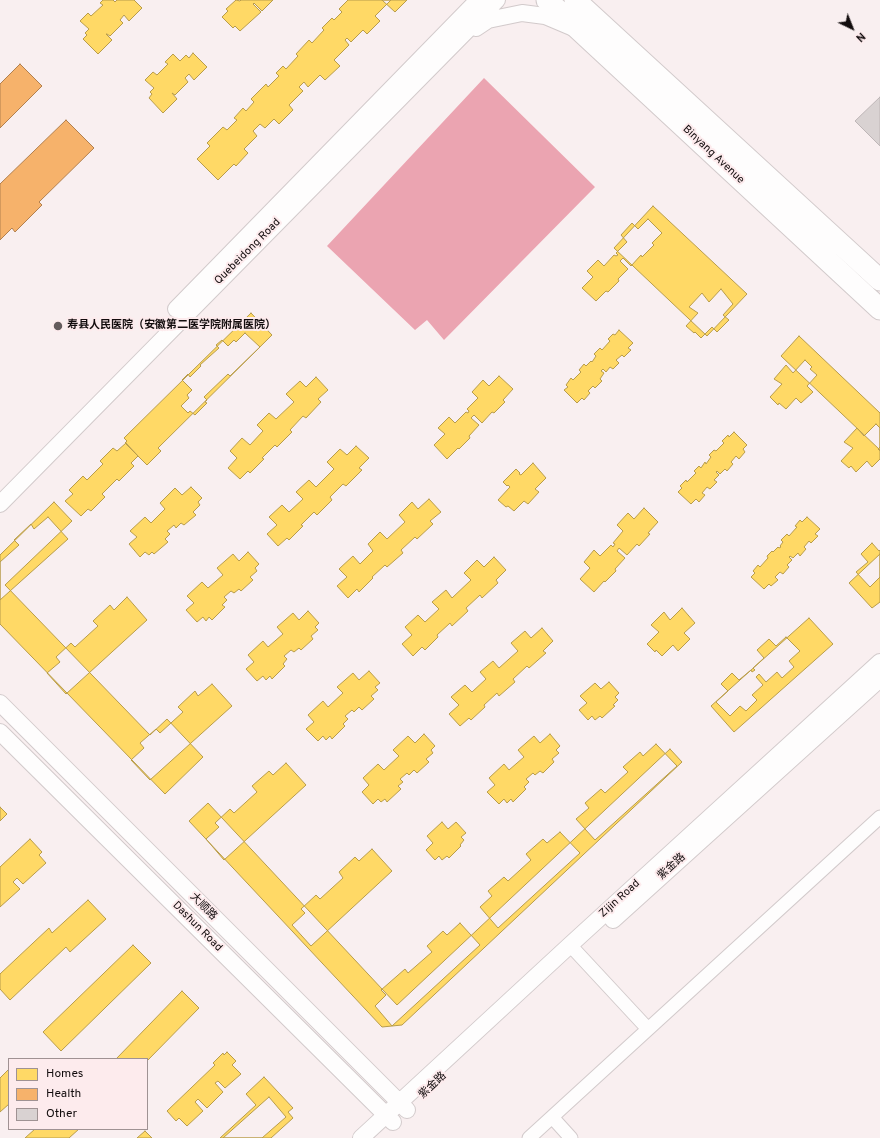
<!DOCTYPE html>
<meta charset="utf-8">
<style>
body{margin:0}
#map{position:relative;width:880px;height:1138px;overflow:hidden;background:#f9eff0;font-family:Overpass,sans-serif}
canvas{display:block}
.legend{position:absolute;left:8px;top:1058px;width:140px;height:72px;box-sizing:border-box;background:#fdebed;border:1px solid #9f9293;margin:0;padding:5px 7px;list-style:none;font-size:12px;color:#120c0d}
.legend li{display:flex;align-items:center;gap:8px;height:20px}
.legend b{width:20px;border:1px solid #9f9293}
.north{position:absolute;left:832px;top:8px;width:40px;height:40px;-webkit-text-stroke:3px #fdebed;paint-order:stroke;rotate:137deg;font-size:11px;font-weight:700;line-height:16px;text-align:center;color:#120c0d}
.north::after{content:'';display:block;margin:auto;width:14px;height:18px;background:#120c0d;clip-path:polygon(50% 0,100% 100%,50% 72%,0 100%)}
</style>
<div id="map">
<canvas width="880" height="1138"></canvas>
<ul class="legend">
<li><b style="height:11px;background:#ffd966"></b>Homes</li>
<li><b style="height:11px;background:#f6b26b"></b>Health</li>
<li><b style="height:11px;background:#d9d2d2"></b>Other</li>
</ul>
<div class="north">N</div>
</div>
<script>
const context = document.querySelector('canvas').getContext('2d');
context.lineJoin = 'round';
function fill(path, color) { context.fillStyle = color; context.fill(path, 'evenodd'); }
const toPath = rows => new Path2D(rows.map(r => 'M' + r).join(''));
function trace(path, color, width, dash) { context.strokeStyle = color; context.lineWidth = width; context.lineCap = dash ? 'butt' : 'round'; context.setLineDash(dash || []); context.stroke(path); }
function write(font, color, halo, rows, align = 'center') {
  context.font = font + ' Overpass,"Noto Sans SC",sans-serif'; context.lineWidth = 4; context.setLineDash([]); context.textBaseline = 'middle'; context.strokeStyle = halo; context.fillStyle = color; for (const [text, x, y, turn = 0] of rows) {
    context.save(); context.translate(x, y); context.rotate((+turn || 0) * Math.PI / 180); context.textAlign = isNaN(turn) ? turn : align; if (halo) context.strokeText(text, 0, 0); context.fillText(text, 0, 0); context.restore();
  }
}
fill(toPath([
 [484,78,595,187,444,340,427,320,415,330,327,246]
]), '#eba4b1');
const homes = toPath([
 [103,0,113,0,115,2,117,0,134,0,142,8,129,21,124,15,120,20,123,23,110,36,107,34,106,34,112,40,98,54,83,39,87,35,85,33,89,29,80,21,88,13,91,16,103,5,100,3,103,0],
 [236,0,240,1,241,0,273,0,262,11,254,3,253,4,261,12,240,31,235,26,233,28,222,17,228,11,226,9,236,0],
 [348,0,391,0,375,16,380,21,367,34,363,30,351,42,347,38,345,40,349,45,334,60,340,66,325,80,320,75,308,87,304,82,299,87,303,91,289,105,293,110,279,124,274,119,265,128,260,124,253,131,257,136,244,149,248,153,236,166,234,164,218,180,197,159,210,146,207,143,223,127,227,130,237,120,234,118,243,108,246,111,254,102,251,99,266,84,268,87,279,76,276,73,283,66,286,69,298,56,296,54,309,40,312,43,324,30,322,28,332,18,334,20,342,12,339,9,348,0],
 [382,0,407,0,395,12,382,0],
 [193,53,207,67,194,80,189,74,185,78,188,82,175,95,172,93,177,99,163,113,149,98,152,94,150,92,154,88,145,80,153,72,157,75,168,64,165,62,173,54,180,61,186,55,189,58,193,53],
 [653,206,747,294,707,336,614,248,653,206],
 [648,219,662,233,652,243,654,245,642,257,641,255,631,266,623,258,620,261,628,269,618,279,619,281,608,292,606,291,596,301,582,288,593,277,587,271,598,260,604,266,614,255,616,256,618,255,616,253,627,242,621,235,632,223,638,229,648,219],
 [721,289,733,304,723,315,729,320,717,332,712,327,701,338,695,332,694,333,686,326,698,313,689,307,702,293,709,302,721,289],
 [251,313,272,335,158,448,161,451,147,465,125,443,127,441,124,438,251,313],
 [619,330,633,343,628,348,631,350,624,357,622,355,616,360,619,363,613,369,610,367,606,372,603,369,601,371,604,373,600,379,602,381,595,388,593,386,588,391,590,393,584,400,582,398,577,403,564,390,568,387,566,385,571,378,573,380,581,372,579,370,584,364,586,366,591,361,592,362,596,356,594,354,600,348,602,350,610,341,608,339,613,334,615,335,619,330],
 [245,333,260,347,230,376,228,374,204,397,207,400,205,402,207,403,195,415,190,411,188,413,181,406,189,398,187,395,192,390,182,380,188,374,190,377,201,366,200,365,219,348,216,345,222,340,228,346,234,340,236,342,245,333],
 [799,336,880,413,880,450,781,356,799,336],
 [805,360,812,367,810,369,817,375,807,386,813,392,801,403,796,398,786,409,779,403,778,405,770,397,782,384,774,379,786,365,793,373,805,360],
 [499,376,513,389,503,400,505,402,494,413,492,412,482,423,474,415,471,418,479,425,469,436,470,438,459,449,458,448,447,459,434,445,445,434,438,428,449,417,455,423,466,412,468,413,469,411,467,409,478,398,472,392,483,380,489,386,499,376],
 [316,377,328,390,318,399,321,402,306,418,303,416,290,430,292,432,277,447,275,445,262,458,264,459,250,473,248,471,240,479,228,468,237,458,230,451,242,438,250,445,263,431,257,425,269,413,276,419,294,402,286,394,300,381,306,387,316,377],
 [876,424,880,428,880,447,878,449,880,451,880,459,872,467,867,461,856,472,851,466,849,468,841,461,853,448,844,442,857,428,864,436,876,424],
 [734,432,747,445,743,449,745,452,739,459,736,456,731,462,733,464,727,471,725,469,720,474,717,471,716,472,719,475,714,480,717,482,710,489,707,487,702,493,705,495,699,502,696,499,691,504,678,492,682,488,680,486,686,480,687,482,696,473,694,471,699,466,701,468,705,462,706,464,711,457,709,455,714,450,716,451,724,443,722,441,728,435,729,437,734,432],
 [126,443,138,456,131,463,134,466,119,481,117,479,102,494,105,497,91,511,88,509,81,516,65,501,73,494,69,490,83,476,87,480,103,464,100,461,113,448,117,451,126,443],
 [356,446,369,458,359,468,362,470,346,486,343,484,330,497,332,500,317,515,314,512,301,525,303,526,289,540,287,538,278,546,267,534,277,525,269,517,282,505,289,512,303,499,296,492,309,480,316,487,334,469,327,462,340,449,347,455,356,446],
 [533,463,546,478,535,489,539,492,528,504,524,501,514,511,508,506,506,507,498,500,510,487,508,485,507,486,503,482,516,469,520,473,519,474,521,475,533,463],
 [191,487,202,498,198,502,200,505,193,512,196,515,184,525,181,523,176,528,174,525,167,531,170,534,165,539,168,542,154,554,152,552,149,555,145,552,140,557,129,544,137,537,130,531,145,517,151,523,165,509,160,503,175,488,182,495,191,487],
 [429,499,441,512,430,521,433,524,417,539,415,537,401,550,403,553,387,567,385,565,372,577,373,578,359,592,357,589,348,598,337,586,347,577,339,569,353,556,360,564,373,551,368,544,380,532,387,539,405,522,399,515,412,502,418,509,429,499],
 [54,502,72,521,5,585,150,735,167,719,203,757,165,794,0,624,0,555,54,502],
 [644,508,658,522,648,533,650,534,639,546,637,544,627,555,619,548,617,551,625,558,615,569,616,571,605,582,604,581,594,592,580,579,590,568,584,562,594,550,600,556,611,545,613,547,615,544,613,543,623,531,617,525,628,513,634,519,644,508],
 [48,517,68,539,0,600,0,562,19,545,14,540,31,524,34,529,48,517],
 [807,517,820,529,815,534,818,536,811,543,809,541,804,547,806,549,800,556,798,553,793,558,790,556,789,557,792,560,787,565,789,567,783,574,780,572,775,577,778,580,771,586,769,584,764,589,751,577,755,573,753,571,758,565,760,567,768,558,767,556,772,551,773,552,778,547,779,548,781,547,780,546,783,542,781,540,787,534,789,536,797,527,795,526,800,520,802,522,807,517],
 [872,543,879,551,880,550,880,577,870,587,856,572,868,562,861,554,872,543],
 [248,552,259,564,255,568,257,571,250,577,253,580,241,591,239,589,234,593,231,591,224,597,227,600,222,605,225,607,212,620,209,617,206,621,203,617,197,622,186,610,194,603,187,596,202,582,208,588,223,575,217,568,233,554,239,561,248,552],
 [880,554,880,602,872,608,849,583,880,554],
 [494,557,506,570,496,580,498,583,482,598,480,595,466,608,468,611,452,626,450,623,437,635,438,637,425,650,422,647,413,656,402,644,412,635,405,627,418,615,425,622,439,609,432,602,446,590,452,598,471,580,464,573,477,560,484,567,494,557],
 [127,597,147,620,66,694,47,673,60,662,56,657,71,643,75,647,98,626,93,621,110,605,114,610,127,597],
 [682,608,695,623,684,633,690,639,678,651,673,645,662,656,656,650,655,652,647,644,659,632,651,625,664,612,670,620,682,608],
 [308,611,319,623,315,627,318,630,311,636,313,639,301,650,299,648,294,652,291,650,284,656,287,659,283,664,285,666,272,679,270,676,266,680,263,676,257,681,246,669,254,662,248,655,263,641,268,647,283,634,277,627,293,613,299,620,308,611],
 [809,618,833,644,734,732,711,706,809,618],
 [542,628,553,641,543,651,546,653,529,668,527,666,513,679,515,682,499,696,497,693,484,705,485,707,471,720,469,718,460,726,449,714,459,705,451,697,465,685,472,692,486,679,480,672,493,661,499,668,518,651,511,643,525,631,531,638,542,628],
 [786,637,800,651,789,661,794,667,782,678,777,672,766,682,759,674,756,677,763,685,752,695,757,700,746,711,740,706,730,716,716,702,728,691,721,684,732,673,739,680,751,670,752,672,755,670,753,668,764,658,757,650,769,639,776,646,786,637],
 [369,671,380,683,375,687,378,690,371,696,374,699,362,710,359,707,354,712,352,710,345,716,348,719,343,724,345,726,332,739,330,736,326,740,323,736,318,741,306,729,314,722,308,715,323,701,328,707,343,693,337,687,353,673,359,680,369,671],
 [609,682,619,693,615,697,618,700,613,705,615,706,602,718,600,716,595,720,592,716,588,720,579,710,587,703,580,696,595,683,601,689,609,682],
 [212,684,232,706,150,780,131,760,144,748,140,743,156,729,160,733,183,712,178,707,195,691,198,696,212,684],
 [424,734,435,746,431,750,433,753,426,759,429,762,417,773,414,770,409,775,407,773,400,779,403,782,398,786,401,789,387,802,385,799,381,802,378,799,373,804,362,792,369,785,363,778,378,764,384,770,399,756,393,750,408,736,415,743,424,734],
 [550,734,560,746,556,750,559,753,552,759,554,762,543,773,540,771,535,775,533,773,526,779,529,782,524,787,526,789,513,802,511,799,507,803,504,799,499,804,487,792,495,785,489,778,504,764,509,770,524,757,518,750,534,736,540,743,550,734],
 [656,744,677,766,595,840,576,819,589,808,585,803,601,789,605,793,628,772,623,767,640,752,643,756,656,744],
 [670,749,682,762,402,1025,382,1027,189,821,208,803,397,1005,670,749],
 [286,763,306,785,224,860,206,839,219,827,215,823,230,809,234,813,257,792,252,786,269,771,273,775,286,763],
 [0,807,7,814,0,821,0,807],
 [442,822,448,829,456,822,466,833,461,837,464,840,460,845,461,846,449,858,447,856,442,860,439,856,435,860,426,850,433,843,427,836,442,822],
 [560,832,580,853,498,928,480,907,492,896,488,891,504,877,508,881,531,860,526,854,543,839,547,843,560,832],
 [30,839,42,852,39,855,46,863,23,884,17,878,13,882,20,889,0,907,0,867,30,839],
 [372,849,392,871,311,946,292,925,305,913,301,909,316,895,320,899,343,878,339,872,355,857,359,861,372,849],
 [88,900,106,919,70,952,66,947,10,1000,0,989,0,974,49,928,52,933,88,900],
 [460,923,480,945,392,1026,375,1006,386,995,381,990,405,969,408,973,432,952,427,946,443,931,447,935,460,923],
 [133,945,151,963,61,1051,43,1032,133,945],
 [182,991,199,1008,147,1061,147,1059,116,1059,182,991],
 [227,1052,236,1061,232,1065,241,1074,225,1088,218,1081,215,1083,223,1092,207,1108,198,1099,195,1102,203,1111,187,1126,179,1118,176,1121,167,1111,215,1065,213,1063,223,1053,224,1055,227,1052],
 [9,1069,9,1104,0,1112,0,1078,9,1069],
 [264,1077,293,1108,288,1112,293,1118,271,1138,220,1138,256,1105,246,1094,264,1077],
 [269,1097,286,1117,262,1138,223,1138,269,1097],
 [35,1129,79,1129,69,1138,25,1138,35,1129],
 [145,1131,152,1138,137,1138,145,1131]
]);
fill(homes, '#ffd966');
trace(homes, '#b89c4b', 1);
const health = toPath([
 [20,64,42,86,0,128,0,84,20,64],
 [66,120,94,148,39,202,42,205,15,232,12,228,0,240,0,184,66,120]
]);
fill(health, '#f6b26b');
trace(health, '#b2804f', 1);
const building = toPath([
 [880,97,880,146,855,121,880,97]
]);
fill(building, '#d9d2d2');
trace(building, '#beb6b7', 1);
const minor = toPath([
 [570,945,648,1029],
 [552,1117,571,1138],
 [529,1138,880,817]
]);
const tertiary = toPath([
 [476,28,488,20,522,13,545,16,571,27],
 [176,309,478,0],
 [0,504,497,0],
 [0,703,407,1110],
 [0,732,393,1122],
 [613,920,880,679],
 [361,1138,570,945,880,662]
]);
const trunk = toPath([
 [547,0,880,309],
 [575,0,880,280]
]);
trace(minor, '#d2cacb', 15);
trace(tertiary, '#d2cacb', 18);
trace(trunk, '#d2cacb', 23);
trace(minor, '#fefdfd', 13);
trace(tertiary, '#fefdfd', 16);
trace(trunk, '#fefdfd', 21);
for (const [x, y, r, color] of [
 [58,326,5,"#635b5c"]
]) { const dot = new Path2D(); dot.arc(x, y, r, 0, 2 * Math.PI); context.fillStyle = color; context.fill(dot); trace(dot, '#fdebed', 1.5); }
write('11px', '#120c0d', '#fdebed', [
 ["Binyang Avenue",713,155,43],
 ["Quebeidong Road",248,252,-45],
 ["紫金路",672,867,-42],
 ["Zijin Road",620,899,-42],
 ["大顺路",203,907,45],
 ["Dashun Road",197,927,45],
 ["紫金路",433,1086,-43]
]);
write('bold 11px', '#120c0d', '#fdebed', [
 ["寿县人民医院（安徽第二医学院附属医院）",67,326]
], 'left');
</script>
